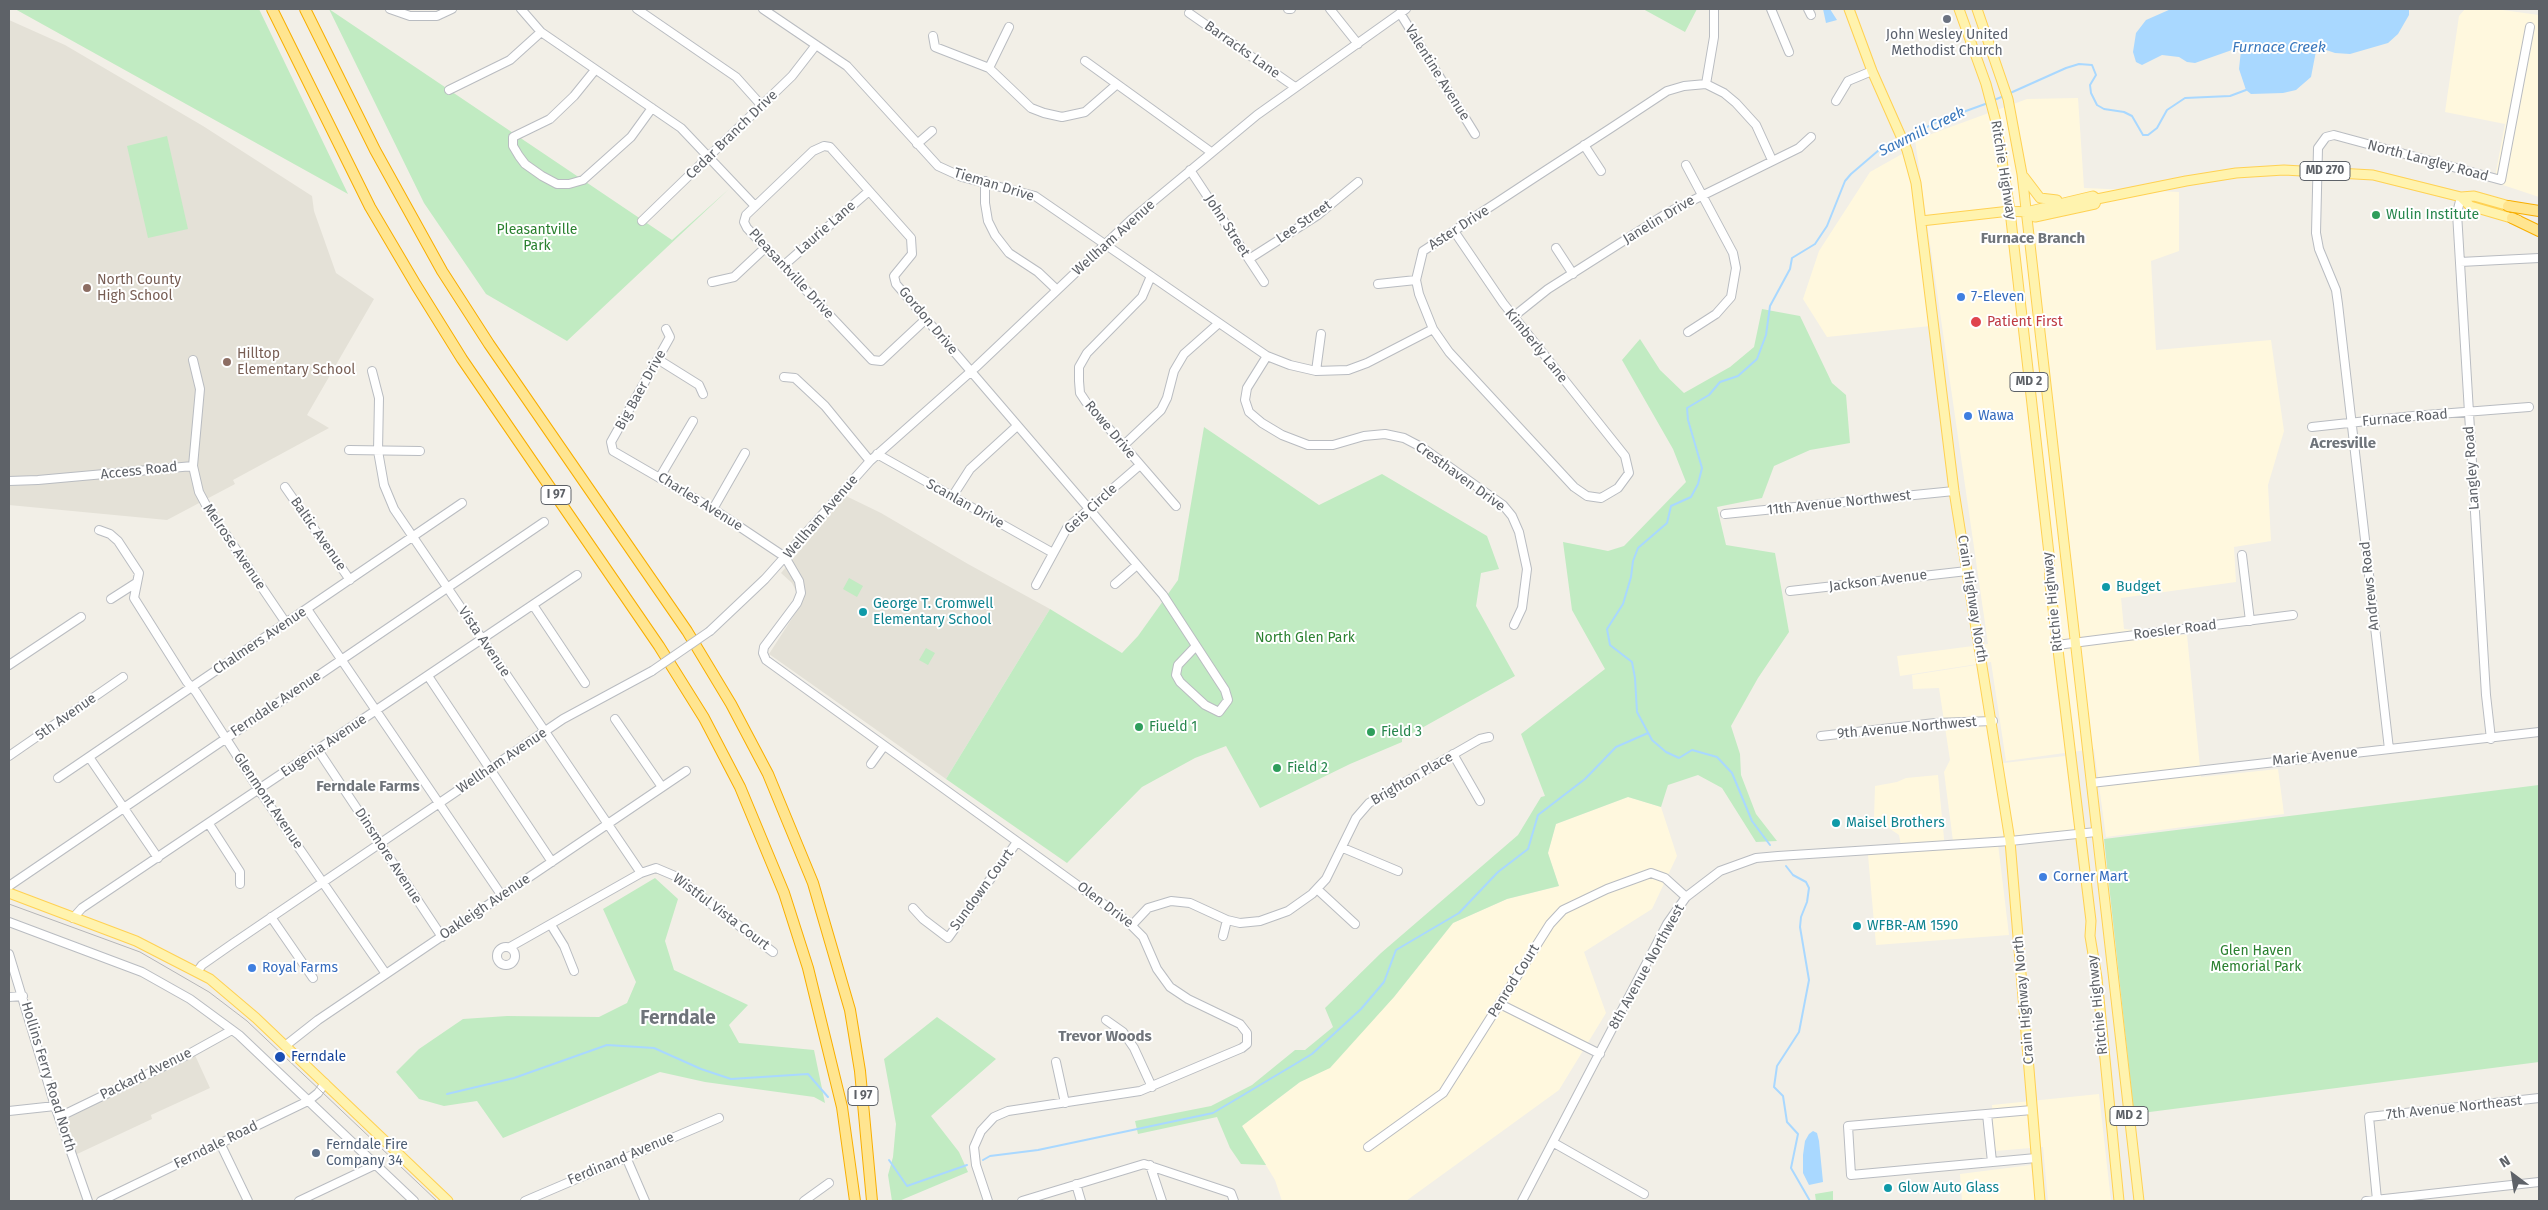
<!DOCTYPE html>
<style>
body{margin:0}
#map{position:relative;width:2548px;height:1210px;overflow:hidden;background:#f2efe7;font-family:"Fira Sans",sans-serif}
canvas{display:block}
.frame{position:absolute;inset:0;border:10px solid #5e6268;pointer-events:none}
.north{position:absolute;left:2488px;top:1150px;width:50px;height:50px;-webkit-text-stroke:4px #fff;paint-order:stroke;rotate:329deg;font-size:14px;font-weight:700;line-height:20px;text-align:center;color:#5e6268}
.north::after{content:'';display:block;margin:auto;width:18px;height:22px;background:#5e6268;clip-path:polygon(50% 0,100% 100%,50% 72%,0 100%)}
</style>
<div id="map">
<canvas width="2548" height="1210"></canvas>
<div class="frame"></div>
<div class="north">N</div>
</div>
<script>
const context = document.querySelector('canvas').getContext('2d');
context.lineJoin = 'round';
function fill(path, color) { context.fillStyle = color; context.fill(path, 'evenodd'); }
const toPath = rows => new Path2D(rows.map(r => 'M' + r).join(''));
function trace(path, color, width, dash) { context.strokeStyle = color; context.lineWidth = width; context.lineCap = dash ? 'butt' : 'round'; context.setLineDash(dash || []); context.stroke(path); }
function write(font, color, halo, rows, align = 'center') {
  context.font = font + ' "Fira Sans",sans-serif'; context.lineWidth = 4; context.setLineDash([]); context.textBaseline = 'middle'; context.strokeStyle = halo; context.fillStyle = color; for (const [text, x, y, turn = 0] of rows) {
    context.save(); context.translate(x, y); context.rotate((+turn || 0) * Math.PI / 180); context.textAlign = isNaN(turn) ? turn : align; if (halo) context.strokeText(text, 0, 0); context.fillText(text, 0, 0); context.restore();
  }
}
fill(toPath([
 [2465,9,2495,9,2539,15,2539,197,2494,182,2505,124,2445,112,2459,16],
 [2078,98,2084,188,2179,192,2179,251,2151,261,2156,350,2271,340,2284,431,2268,485,2271,541,2234,547,2236,582,2121,598,2124,629,2187,635,2201,777,2278,769,2284,814,2106,837,2094,749,2006,761,1991,662,1900,676,1897,656,1988,644,1915,140,2027,99],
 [1902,154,1912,184,1930,326,1827,337,1803,299,1819,251,1870,172],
 [1976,665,1995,764,2065,756,2076,830,1953,841,1944,772,1950,760,1939,688,1913,689,1912,675],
 [1938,775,1945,849,1998,844,2009,935,1876,945,1868,855,1902,851,1899,835,1874,818,1875,786,1897,782,1906,778],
 [1628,797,1661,807,1677,856,1652,909,1584,952,1606,1013,1559,1090,1406,1201,1282,1201,1275,1180,1242,1126,1300,1082,1330,1067,1394,997,1453,923,1507,899,1559,886,1548,853,1556,824],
 [2099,1094,2111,1201,2048,1201,2043,1147,1995,1151,1992,1105],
 [2031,1165,2036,1201,1962,1201,1960,1174]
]), '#fff8de');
fill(toPath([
 [9,20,65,45,203,126,312,196,314,211,336,273,374,299,307,415,329,428,233,480,235,484,167,520,9,505],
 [846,496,881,513,968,564,1050,609,946,779,769,654,802,603,792,583,781,573],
 [194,1053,210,1088,151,1115,152,1119,75,1155,62,1117]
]), '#e4e1d7');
fill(toPath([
 [15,9,259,9,348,194],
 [329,9,672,240,729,189,567,341,486,294,424,203],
 [1643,9,1697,9,1685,32],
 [167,136,188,229,148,238,127,146],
 [1762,309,1800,316,1832,383,1846,395,1850,443,1810,450,1774,466,1762,498,1717,507,1726,545,1775,553,1789,632,1758,678,1731,726,1740,754,1741,775,1756,814,1777,841,1756,842,1722,788,1698,775,1668,785,1661,807,1628,797,1556,824,1548,853,1559,886,1507,899,1453,923,1394,997,1330,1068,1300,1082,1242,1126,1266,1165,1241,1164,1230,1148,1217,1117,1138,1134,1135,1121,1211,1106,1252,1085,1295,1050,1305,1050,1333,1027,1325,1008,1381,953,1518,835,1541,797,1545,796,1521,734,1605,669,1572,610,1563,542,1608,551,1624,546,1686,482,1673,449,1622,360,1640,339,1660,370,1684,393,1730,367,1754,347],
 [1204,427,1319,505,1382,474,1487,536,1499,569,1481,573,1476,606,1515,676,1402,739,1402,742,1350,764,1260,808,1226,746,1195,758,1142,787,1067,863,946,779,1050,609,1122,653,1138,636,1178,580],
 [849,578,863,586,857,597,843,589],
 [926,648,935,653,928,665,919,660],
 [2539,785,2539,1062,2134,1114,2104,839],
 [655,878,678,899,665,941,674,970,748,1005,729,1025,739,1043,814,1050,825,1103,814,1097,705,1082,660,1072,503,1138,477,1101,444,1106,419,1099,396,1072,419,1049,463,1019,507,1016,599,1017,627,1003,636,982,603,909],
 [937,1017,996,1059,931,1116,959,1152,968,1172,899,1201,892,1201,888,1175,893,1157,896,1124,884,1059],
 [1833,1191,1833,1201,1816,1201,1815,1194]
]), '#c1ebc2');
fill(toPath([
 [1823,9,1830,9,1837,20,1826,23],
 [2171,9,2409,9,2409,15,2398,34,2388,43,2350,54,2335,53,2323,49,2316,51,2311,77,2296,90,2283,93,2251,94,2246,90,2239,69,2241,50,2232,50,2195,63,2187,62,2179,57,2162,55,2142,65,2136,62,2133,52,2136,33,2146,20],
 [1813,1131,1817,1133,1819,1141,1823,1182,1809,1185,1803,1173,1803,1155,1805,1141,1809,1134]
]), '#a9d8ff');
trace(toPath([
 [2008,94,2066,68,2079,64,2092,65,2096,75,2090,85,2091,93,2097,105,2104,109,2124,112,2132,116,2143,135,2148,135,2157,128,2167,110,2185,98,2230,96,2246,90],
 [1994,100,2004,96],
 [1905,138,1941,120,1988,103],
 [1770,845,1752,821,1732,773,1717,757,1692,750,1679,758,1666,752,1652,740,1637,712,1635,678,1632,662,1610,645,1607,629,1623,604,1631,577,1633,561,1638,548,1667,523,1671,506,1691,497,1698,484,1702,468,1688,420,1687,408,1709,395,1720,382,1738,376,1757,359,1766,335,1770,306,1790,269,1792,258,1815,244,1827,226,1845,181,1851,174,1879,150,1898,140],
 [1786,866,1793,875,1806,882,1809,888,1807,902,1801,917,1800,927,1809,980,1799,1032,1777,1066,1774,1087,1783,1096,1787,1122,1798,1134,1791,1168,1810,1201],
 [447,1094,514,1078,607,1045,654,1048,701,1069,731,1079,808,1074,828,1097],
 [889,1160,907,1186,967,1165],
 [983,1160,990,1156,1038,1150,1213,1113,1312,1054,1361,1009,1384,982,1396,950,1459,913,1498,872,1528,849,1538,815,1585,779,1616,747,1648,733]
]), '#a9d8ff', 2);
const minor = toPath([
 [390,9,410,16,437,16,452,9],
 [521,9,541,32,681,128,755,206],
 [637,9,736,77,762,106],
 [763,9,847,66,938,166,962,177,1035,196,1267,356,1290,365,1316,371,1348,370,1367,363,1433,329],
 [1288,9,1291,9],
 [1330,9,1358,44],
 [1771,9,1789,52],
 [1808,9,1811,15],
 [1189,13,1295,87],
 [1400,13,1475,134],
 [933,36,935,47,989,68,1031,108,1044,113,1062,117,1085,112,1116,85],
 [1085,61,1211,152],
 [989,68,1009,27],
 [595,70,574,96,550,119,513,137,513,146,519,156,525,164,542,176,557,184,569,184,583,180,631,137,652,108],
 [1706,84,1714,37,1714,9],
 [449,90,510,60,541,32],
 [1836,101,1848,81,1872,71],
 [917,144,932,131],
 [1584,145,1601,171],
 [1686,165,1733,253,1736,268,1731,297,1716,314,1688,332],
 [1190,170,1264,282],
 [985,181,985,203,988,221,995,235,1009,253,1038,272,1057,290],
 [2461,197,2457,213,2486,695,2491,739],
 [642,221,792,76,816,45],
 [1454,231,1503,303,1625,456,1629,473,1618,488,1601,498,1587,496,1574,487,1449,352,1433,329,1419,294,1416,280,1423,251,1454,231,1479,214,1496,203,1534,178,1611,128,1667,91,1684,86,1706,84,1724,93,1736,103,1756,125,1772,160],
 [1556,248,1573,274],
 [1249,259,1318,215,1358,182],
 [2460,262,2539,258],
 [783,266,869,191],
 [1151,276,1142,297,1087,353,1079,367,1079,381,1080,393,1086,402,1176,506],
 [712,282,734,277,766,247],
 [1378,284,1416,280],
 [1513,317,1548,289,1669,212,1799,148,1811,137],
 [926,319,881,361,872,360,747,228,744,222,746,215,813,151,824,146,830,147,911,238,912,254,894,276,896,284,1163,595,1225,690,1228,700,1219,712,1205,705,1180,682,1176,675,1178,665,1196,646],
 [666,329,670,337,611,442,613,451,713,509,785,557,799,581,801,593,797,603,764,647,763,653,766,660,1127,921,1143,937,1157,969,1170,987,1188,999,1240,1024,1247,1033,1247,1044,1242,1048,1140,1091,1008,1111,994,1117,981,1131,974,1147,976,1165,988,1201],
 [1267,356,1247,388,1245,400,1249,412,1262,423,1282,435,1308,445,1333,445,1364,436,1385,434,1404,438,1423,448,1503,505,1512,516,1519,532,1527,569,1522,608,1514,625],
 [659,360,699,385,703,394],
 [372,371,379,398,378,451,384,485,394,509,641,873],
 [1316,371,1321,334],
 [784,377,795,378,825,406,870,461],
 [2312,427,2413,416,2529,407],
 [1124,445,1161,410,1167,398,1174,371,1184,354,1219,323],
 [349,450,420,451],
 [877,454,1053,553],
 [193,466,199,492,206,505,286,623],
 [660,477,693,421],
 [9,481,38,480,193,466,200,389,193,360],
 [285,487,350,580],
 [952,497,970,469,1017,426],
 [713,509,745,453],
 [1725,514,1954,491],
 [99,530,110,534,118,541,139,573,134,598,187,682,196,692,259,790,386,974],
 [2242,555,2250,621],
 [1115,584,1137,565],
 [1036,585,1067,528,1140,465],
 [1790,591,1967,571],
 [111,599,136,583],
 [533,605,585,683],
 [307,609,502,896],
 [710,631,765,579,870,461,976,367,1132,219,1257,115,1406,9],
 [2057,645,2293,615],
 [9,665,81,617],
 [428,676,552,862],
 [615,719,662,787],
 [1821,736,1935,723,1993,721],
 [2389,749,2338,304,2336,290,2319,249,2316,233,2318,148,2326,137,2334,135,2501,180,2530,27],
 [318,750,442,937],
 [1453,754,1480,801],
 [9,756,123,677],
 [89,757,158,858],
 [871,764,884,746],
 [58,778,462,503],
 [2091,783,2539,732],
 [209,824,240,872,240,884],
 [1343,848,1398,871],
 [9,886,544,522],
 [1317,889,1355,924],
 [913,908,923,919,948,938,1017,842],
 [271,917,313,978],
 [73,918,82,908,577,575],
 [9,922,142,972,190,999,239,1035,414,1201],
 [551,925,564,946,574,971],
 [1132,925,1148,908,1171,901,1190,903,1227,920,1240,923,1260,921,1288,911,1312,894,1326,879,1356,818,1369,803,1480,739,1489,737],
 [1223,936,1227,920],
 '497 956a9 9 0 1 1 18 0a9 9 0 1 1-18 0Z',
 [510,947,641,873,656,868,675,876,773,952],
 [9,954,55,1106,88,1201],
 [197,972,202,965,232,944,563,719,652,671],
 [9,997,23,996],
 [1500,1004,1600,1054],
 [1106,1020,1123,1032,1134,1048,1152,1087],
 [285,1046,318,1020,686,771],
 [1056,1062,1065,1103],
 [2032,1110,1848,1126,1851,1175,2036,1158],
 [9,1111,55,1106],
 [1987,1114,1992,1162],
 [59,1117,187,1055,232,1030],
 [220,1143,248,1201],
 [1554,1143,1644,1194],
 [1368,1147,1443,1093,1550,924,1563,910,1607,889,1651,873,1665,878,1686,897],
 [626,1157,645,1201],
 [1150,1165,1162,1201],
 [1076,1184,1081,1201],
 [2377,1200,2369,1117,2539,1098],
 [101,1201,308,1101,318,1093,325,1083],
 [299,1201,375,1165],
 [525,1201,719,1118],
 [804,1201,829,1183],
 [1022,1201,1144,1164,1231,1193,1234,1201],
 [1522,1201,1667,924,1686,897,1720,871,1756,858,1778,856,2010,841,2096,832],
 [2366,1201,2539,1182]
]);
const major = toPath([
 [1849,9,1872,71,1907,150,1916,183,1954,491,2010,841,2040,1201],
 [1959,9,1986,84,1996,122,2010,211,2049,554,2050,584,2091,921,2090,936,2097,978,2119,1201],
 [1977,9,2008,99,2022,174,2139,1201],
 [2024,177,2040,198,2057,200],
 [2461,197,2470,206,2518,220],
 [2026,212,2093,196,2097,199],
 [1921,221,2010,211,2026,212,2035,217,2095,204,2097,199,2186,181,2236,173,2284,170,2373,175,2461,197,2474,196,2513,207],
 [9,893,136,941,210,979,256,1018,448,1201]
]);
const highway = toPath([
 [272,9,370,207,416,285,462,359,659,646,704,718,740,787,784,893,808,968,842,1107,855,1201],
 [305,9,375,150,442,271,489,344,687,631,731,704,768,774,813,883,850,1010,860,1071,872,1201],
 [2508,206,2539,211],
 [2512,218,2539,231]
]);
trace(minor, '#b9bcc1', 10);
trace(major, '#ffd152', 11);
trace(highway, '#f8ae00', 12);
trace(minor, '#fff', 8);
trace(major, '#fff3ae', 9);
trace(highway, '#ffe590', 10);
trace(toPath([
 [9,904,140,952,209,992,247,1021,437,1201]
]), '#b6b6b8', 1);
const minorBridge = toPath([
 [652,671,710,631]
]);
trace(minorBridge, '#b9bcc1', 10, []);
trace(minorBridge, '#fff', 8);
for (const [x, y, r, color] of [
 [1947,19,5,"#6b7280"],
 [2376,215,5,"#2e9e5b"],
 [87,288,5,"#8d6e63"],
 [1961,297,5,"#3f7fe0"],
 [1976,322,6,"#e0444e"],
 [227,362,5,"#8d6e63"],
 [1968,416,5,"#3f7fe0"],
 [2106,587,5,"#0f9aa8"],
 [863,612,5,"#0f9aa8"],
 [1139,727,5,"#2e9e5b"],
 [1371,732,5,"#2e9e5b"],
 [1277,768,5,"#2e9e5b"],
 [1836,823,5,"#0f9aa8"],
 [2043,877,5,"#3f7fe0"],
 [1857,926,5,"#0f9aa8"],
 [252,968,5,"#3f7fe0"],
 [280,1057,6,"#1a4fb4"],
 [316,1153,5,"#5c6f8a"],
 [1888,1188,5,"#0f9aa8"]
]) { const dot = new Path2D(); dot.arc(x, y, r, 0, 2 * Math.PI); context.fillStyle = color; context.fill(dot); trace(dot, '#fff', 2); }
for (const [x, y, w] of [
 [2325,171,50],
 [2029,382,38],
 [556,495,30],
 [863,1096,30],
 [2129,1116,38]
]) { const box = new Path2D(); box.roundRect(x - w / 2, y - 9.5, w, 19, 4); context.fillStyle = '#fff'; context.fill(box); trace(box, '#5e6268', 1); }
write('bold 12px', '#5e6268', null, [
 ["MD 270",2325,171],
 ["MD 2",2029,382],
 ["I 97",556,495],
 ["I 97",863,1096],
 ["MD 2",2129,1116]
]);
write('14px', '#5b616d', '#fff', [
 ["John Wesley United",1947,35],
 ["Methodist Church",1947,51]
]);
write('14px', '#5e6268', '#fff', [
 ["Barracks Lane",1242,50,35],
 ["Valentine Avenue",1437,73,58],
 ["Cedar Branch Drive",732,135,-44],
 ["North Langley Road",2428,161,15],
 ["Ritchie Highway",2003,170,81],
 ["Tieman Drive",994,185,17],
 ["Janelin Drive",1659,220,-31],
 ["Lee Street",1304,222,-35],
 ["John Street",1227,226,57],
 ["Laurie Lane",826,228,-41],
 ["Aster Drive",1459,228,-33],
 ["Wellham Avenue",1114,238,-42],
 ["Pleasantville Drive",791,274,47],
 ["Gordon Drive",928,321,50],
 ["Kimberly Lane",1536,346,51],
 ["Big Baer Drive",641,390,-61],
 ["Furnace Road",2405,418,-5],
 ["Rowe Drive",1110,430,50],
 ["Langley Road",2472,468,-94],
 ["Access Road",139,471,-6],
 ["Cresthaven Drive",1460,477,36],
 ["Charles Avenue",700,502,32],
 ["11th Avenue Northwest",1839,503,-6],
 ["Scanlan Drive",965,504,29],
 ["Geis Circle",1091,509,-43],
 ["Wellham Avenue",821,517,-49],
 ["Baltic Avenue",318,534,55],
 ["Melrose Avenue",234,547,56],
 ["Jackson Avenue",1878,581,-7],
 ["Andrews Road",2370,586,-96],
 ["Crain Highway North",1972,599,81],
 ["Ritchie Highway",2053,602,-96],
 ["Roesler Road",2175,630,-7],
 ["Chalmers Avenue",260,641,-34],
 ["Vista Avenue",484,642,56],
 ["Ferndale Avenue",276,704,-34],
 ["5th Avenue",66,717,-35],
 ["9th Avenue Northwest",1907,728,-5],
 ["Eugenia Avenue",324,746,-34],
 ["Marie Avenue",2315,757,-6],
 ["Wellham Avenue",502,761,-34],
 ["Brighton Place",1412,779,-30],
 ["Glenmont Avenue",268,801,56],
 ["Dinsmore Avenue",388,856,57],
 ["Sundown Court",982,890,-54],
 ["Olen Drive",1105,905,37],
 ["Oakleigh Avenue",485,907,-34],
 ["Wistful Vista Court",721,912,37],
 ["8th Avenue Northwest",1647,967,-61],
 ["Penrod Court",1514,981,-58],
 ["Crain Highway North",2024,1000,-95],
 ["Ritchie Highway",2098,1005,-96],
 ["Packard Avenue",146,1074,-26],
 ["Hollins Ferry Road North",48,1077,73],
 ["7th Avenue Northeast",2454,1108,-6],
 ["Ferndale Road",216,1145,-26],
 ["Ferdinand Avenue",621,1159,-23]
]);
write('14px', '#27864d', '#fff', [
 ["Wulin Institute",2386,215],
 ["Fiueld 1",1149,727],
 ["Field 3",1381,732],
 ["Field 2",1287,768]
], 'left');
write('14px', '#2b8130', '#fff', [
 ["Pleasantville",537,230],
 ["Park",537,246],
 ["North Glen Park",1305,638],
 ["Glen Haven",2256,951],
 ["Memorial Park",2256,967]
]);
write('14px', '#785e54', '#fff', [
 ["North County",97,280],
 ["High School",97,296],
 ["Hilltop",237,354],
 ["Elementary School",237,370]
], 'left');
write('14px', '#366cbe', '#fff', [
 ["7-Eleven",1971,297],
 ["Wawa",1978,416],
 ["Corner Mart",2053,877],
 ["Royal Farms",262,968]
], 'left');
write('14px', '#be3a42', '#fff', [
 ["Patient First",1987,322]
], 'left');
write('14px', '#0d838f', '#fff', [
 ["Budget",2116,587],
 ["George T. Cromwell",873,604],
 ["Elementary School",873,620],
 ["Maisel Brothers",1846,823],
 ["WFBR-AM 1590",1867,926],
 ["Glow Auto Glass",1898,1188]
], 'left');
write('14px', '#164399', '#fff', [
 ["Ferndale",291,1057]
], 'left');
write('14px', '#4e5e75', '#fff', [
 ["Ferndale Fire",326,1145],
 ["Company 34",326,1161]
], 'left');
write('italic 15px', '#3a78bd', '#fff', [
 ["Furnace Creek",2279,48],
 ["Sawmill Creek",1922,132,-26]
]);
write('bold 15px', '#6f747a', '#fff', [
 ["Furnace Branch",2033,239],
 ["Acresville",2343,444],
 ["Ferndale Farms",368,787],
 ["Trevor Woods",1105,1037]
]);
write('bold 19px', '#6f747a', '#fff', [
 ["Ferndale",678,1019]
]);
</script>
